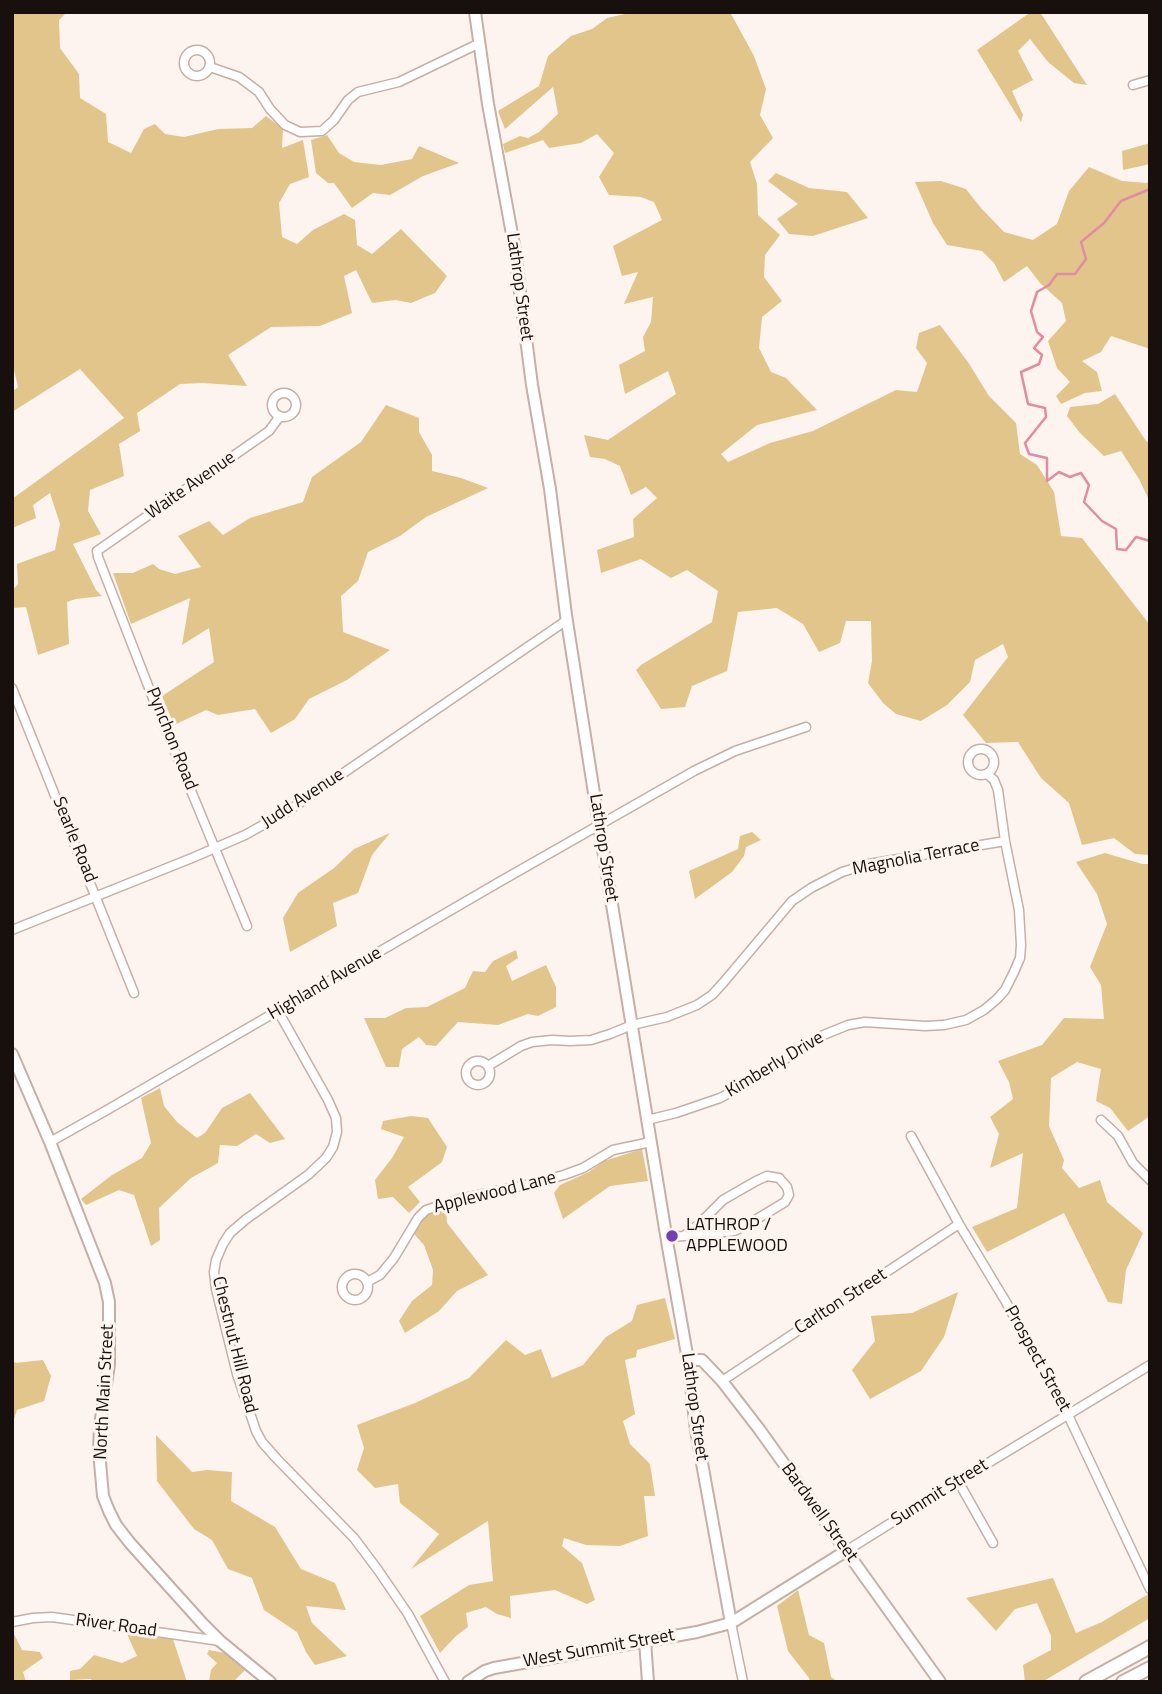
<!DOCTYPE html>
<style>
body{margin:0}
#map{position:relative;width:1162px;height:1694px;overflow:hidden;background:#fdf4f0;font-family:"Titillium Web",sans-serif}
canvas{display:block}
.frame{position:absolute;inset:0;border:14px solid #18100d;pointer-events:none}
</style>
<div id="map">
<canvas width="1162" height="1694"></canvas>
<div class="frame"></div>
</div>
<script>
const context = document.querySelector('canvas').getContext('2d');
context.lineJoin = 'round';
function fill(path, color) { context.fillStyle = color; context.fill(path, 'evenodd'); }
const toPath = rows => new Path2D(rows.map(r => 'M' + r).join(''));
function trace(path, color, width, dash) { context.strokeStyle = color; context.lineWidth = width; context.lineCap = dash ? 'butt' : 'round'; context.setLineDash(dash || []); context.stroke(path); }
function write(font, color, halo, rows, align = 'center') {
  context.font = font + ' "Titillium Web",sans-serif'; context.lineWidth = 6; context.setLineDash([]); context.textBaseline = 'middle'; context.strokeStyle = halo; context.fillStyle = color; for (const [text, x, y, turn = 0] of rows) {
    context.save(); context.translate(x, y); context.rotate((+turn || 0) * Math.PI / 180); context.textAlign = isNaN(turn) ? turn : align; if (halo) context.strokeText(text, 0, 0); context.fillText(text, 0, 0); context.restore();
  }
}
fill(toPath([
 [12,12,67,12,59,20,60,48,79,74,80,98,106,114,108,142,131,153,144,129,155,124,165,134,184,137,218,129,252,128,266,116,283,129,282,148,303,140,309,177,290,184,279,203,282,237,297,244,313,230,344,214,355,220,357,245,372,254,401,229,447,276,435,293,411,303,395,300,372,303,356,270,344,276,352,313,320,326,271,327,228,355,247,386,203,383,180,384,137,413,140,431,119,444,124,476,90,490,88,511,101,534,73,544,96,590,102,596,76,599,67,602,69,644,38,655,26,607,12,608,12,591,18,584,17,564,55,550,60,524,50,493,33,505,36,518,12,528,12,499,124,418,80,369,12,412,12,392,18,387,12,361],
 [634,12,730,12,754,56,766,89,760,115,773,138,750,162,757,184,758,215,780,235,765,255,764,277,782,301,762,317,759,348,771,372,786,378,817,410,757,425,721,454,728,462,770,443,813,431,896,390,917,392,927,363,916,348,919,333,940,325,968,362,989,396,1016,423,1020,454,1037,465,1054,492,1061,536,1082,538,1150,625,1150,855,1135,854,1114,838,1082,845,1069,803,1041,778,1018,742,986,743,963,715,1008,657,1003,644,975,660,970,682,947,705,921,721,896,714,883,703,868,683,872,661,871,621,846,621,840,643,819,652,803,624,777,608,738,612,727,671,692,686,685,707,661,709,636,670,641,665,712,622,718,591,687,570,671,578,641,559,601,573,597,550,634,537,633,519,657,498,646,487,631,495,620,466,605,459,590,457,584,435,608,440,676,394,668,371,625,394,619,365,645,351,643,337,651,322,653,297,624,304,638,272,622,276,613,246,662,220,654,202,641,197,609,195,599,177,614,153,597,134,581,143,549,148,543,140,505,153,503,144,520,136,528,138,539,132,558,114,553,87,505,129,498,111,539,86,548,56,571,36,592,29,607,18],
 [1031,12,1040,12,1087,85,1074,83,1048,62,1030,39,1018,51,1033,80,1012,91,1023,115,1021,122,977,50],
 [327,135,339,153,354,162,381,165,412,159,419,146,459,163,423,176,390,195,373,193,352,208,334,183,328,183,316,173,311,140],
 [1150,143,1150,164,1123,170,1122,151],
 [1089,167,1122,181,1147,183,1150,180,1150,349,1111,336,1101,352,1082,361,1097,372,1102,391,1085,393,1061,404,1056,396,1070,382,1057,368,1048,341,1066,321,1062,303,1040,283,1027,266,1004,282,994,263,982,251,947,245,933,223,915,182,941,181,966,189,981,208,1004,232,1033,240,1057,224,1069,191],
 [776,173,809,188,847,192,868,218,813,236,789,234,777,219,798,204,768,181],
 [1115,394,1146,441,1150,443,1150,502,1139,479,1121,451,1104,456,1080,433,1067,416,1070,407,1098,404],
 [386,405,419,418,419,432,432,455,432,471,461,478,488,488,426,517,400,536,368,552,358,581,341,596,343,632,390,650,347,680,309,699,295,719,271,733,255,709,218,715,206,710,174,725,162,696,214,662,209,628,182,645,190,598,131,624,113,573,133,573,153,564,159,569,175,574,201,567,178,536,209,521,223,535,250,518,303,502,312,477,361,442],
 [752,832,761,840,746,847,744,856,732,872,695,899,689,871,738,849,740,836],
 [390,833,372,855,358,893,333,903,337,926,290,952,283,918,298,893,334,868,354,849],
 [1105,853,1142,864,1150,864,1150,1116,1128,1131,1110,1108,1096,1101,1101,1069,1077,1062,1051,1078,1049,1126,1064,1160,1062,1168,1079,1188,1100,1180,1107,1202,1143,1233,1126,1270,1122,1304,1108,1302,1064,1213,987,1252,972,1227,1017,1208,1023,1153,990,1168,999,1134,990,1117,1013,1099,1009,1082,998,1061,1042,1045,1064,1018,1104,1019,1101,985,1090,967,1107,924,1097,894,1076,862],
 [516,950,518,958,506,966,512,981,546,965,556,987,556,1007,538,1016,528,1014,498,1025,458,1022,436,1046,426,1045,419,1037,402,1049,399,1067,386,1067,364,1018,385,1018,406,1008,427,1007,465,988,473,971,485,972,493,961],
 [160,1088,164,1106,177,1122,197,1138,205,1133,222,1108,250,1093,285,1139,270,1143,256,1134,237,1146,220,1145,218,1163,191,1178,159,1208,160,1240,151,1246,134,1195,119,1190,86,1205,81,1199,112,1175,142,1158,151,1143,141,1098],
 [411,1116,428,1118,447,1147,442,1162,408,1187,420,1202,409,1213,393,1197,378,1199,375,1180,392,1158,404,1137,381,1129,383,1121],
 [642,1149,648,1181,610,1186,563,1219,554,1193,560,1185,589,1172,604,1161],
 [446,1208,447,1223,488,1275,457,1291,439,1311,405,1333,399,1321,412,1301,432,1285,433,1270,424,1245,414,1234,425,1216],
 [958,1292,944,1337,921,1371,870,1399,852,1370,875,1341,871,1316,912,1313],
 [665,1298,675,1339,637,1350,636,1357,625,1360,635,1414,623,1421,630,1444,650,1464,655,1496,644,1496,648,1536,620,1546,586,1545,564,1538,562,1546,582,1563,595,1600,587,1604,555,1590,510,1596,511,1618,497,1614,486,1607,466,1613,468,1627,456,1636,440,1653,420,1616,469,1585,493,1581,488,1521,411,1569,439,1534,400,1503,398,1484,375,1488,357,1470,364,1448,357,1425,415,1403,469,1378,506,1340,525,1355,541,1349,552,1378,583,1365,606,1337,632,1321,637,1305],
 [43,1360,51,1376,44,1401,17,1410,12,1425,12,1361,16,1363],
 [156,1435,192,1472,207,1470,232,1472,231,1501,275,1527,301,1569,335,1583,346,1610,306,1606,312,1623,347,1656,315,1665,306,1652,297,1632,264,1610,252,1578,228,1569,212,1540,194,1529,157,1481],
 [1053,1578,1076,1633,1102,1622,1150,1593,1150,1618,1042,1682,1025,1682,1023,1665,1051,1650,1051,1636,1037,1603,1015,1609,996,1631,966,1598],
 [798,1590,809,1635,824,1643,831,1677,838,1682,810,1682,809,1678,788,1651,777,1606],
 [12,1630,22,1650,40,1652,43,1658,23,1672,26,1682,12,1682],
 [127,1634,173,1639,187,1682,93,1682,91,1679,70,1680,70,1671,80,1669,94,1655,122,1663,137,1656],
 [209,1650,225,1653,245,1670,233,1682,209,1682,211,1670,217,1663,207,1654]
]), '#e2c58a');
trace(toPath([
 [1150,189,1121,201,1104,223,1081,242,1086,259,1075,274,1057,274,1049,285,1037,292,1031,311,1037,332,1043,337,1034,348,1042,355,1039,364,1021,372,1028,404,1045,408,1046,417,1025,443,1029,454,1047,458,1047,481,1059,472,1070,477,1081,473,1089,485,1084,502,1102,521,1116,529,1117,549,1126,550,1136,537,1150,541]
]), '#e18ca2', 2.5);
const street = toPath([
 '184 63a13 13 0 1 1 26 0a13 13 0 1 1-26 0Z',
 [210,67,239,77,259,92,270,109,285,125,300,132,322,131,334,120,348,100,358,92,399,82,480,43],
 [1133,85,1150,80],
 '272 405a12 12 0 1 1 24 0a12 12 0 1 1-24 0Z',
 [12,688,134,993],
 '968 762a13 13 0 1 1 26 0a13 13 0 1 1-26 0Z',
 [247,926,156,706,98,557,97,551,269,431,280,416],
 [12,930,192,858,245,835,270,821,288,811,567,620],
 [278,1011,328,1100,336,1118,337,1132,333,1147,326,1158,308,1175,245,1220,230,1233,223,1244,216,1260,214,1272,216,1289,237,1374,256,1431,262,1442,277,1459,354,1538,378,1570,408,1614,445,1682],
 '466 1073a12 12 0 1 1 24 0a12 12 0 1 1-24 0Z',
 [488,1066,521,1046,532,1042,552,1040,570,1041,591,1040,610,1034,632,1025,667,1017,697,1005,712,995,723,983,792,901,811,888,842,872,869,864,1005,841],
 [647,1120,676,1113,720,1098,750,1082,821,1036,848,1025,865,1022,925,1026,944,1025,966,1020,984,1010,997,999,1005,990,1014,972,1020,958,1021,945,1019,910,1005,841,998,790,994,780,987,774],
 [1101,1120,1118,1136,1133,1163,1150,1180],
 [911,1136,959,1224,1006,1302,1068,1415,1150,1589],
 [50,1142,107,1110,501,881,694,771,735,751,806,727],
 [667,1237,700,1235,734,1231,747,1225,785,1202,789,1195,787,1187,779,1178,767,1176,756,1181,723,1200,699,1224,685,1235],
 '342 1287a13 13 0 1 1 26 0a13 13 0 1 1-26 0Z',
 [367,1282,380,1275,394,1258,418,1218,426,1210,460,1199,526,1185,564,1175,583,1168,613,1150,651,1142],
 [722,1381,959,1224],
 [958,1481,993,1543],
 [846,1551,955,1483,1150,1365],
 [12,1622,33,1618,52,1617,220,1641],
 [731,1623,743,1682]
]);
const secondary = toPath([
 [475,12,488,104,514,245,532,385,550,489,566,615,599,825,668,1247,688,1360,696,1430,731,1623],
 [12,1054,50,1142,105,1283,109,1302,109,1364,100,1426,99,1451,103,1496,109,1511,116,1525,130,1543,203,1624,220,1641,270,1682],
 [688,1360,702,1360,722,1381,759,1429,940,1682],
 [645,1641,648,1682],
 [468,1682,485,1671,494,1668,697,1632,731,1623,846,1551]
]);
const primary = toPath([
 [1086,1682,1150,1647],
 [1123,1682,1150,1668]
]);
trace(street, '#c5afa6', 11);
trace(secondary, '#c5afa6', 14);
trace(primary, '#c5afa6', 16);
trace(street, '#fff', 8);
trace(secondary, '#fff', 10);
trace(primary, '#fff', 12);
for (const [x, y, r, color] of [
 [672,1236,7,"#763eb4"]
]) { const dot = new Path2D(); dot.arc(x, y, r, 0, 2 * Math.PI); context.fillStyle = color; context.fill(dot); trace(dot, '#fdf4f0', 2.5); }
write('18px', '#18100d', '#fdf4f0', [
 ["Lathrop Street",519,287,82],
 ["Waite Avenue",191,486,-35],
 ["Pynchon Road",171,739,68],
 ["Judd Avenue",303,799,-33],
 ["Searle Road",74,840,68],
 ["Lathrop Street",603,848,81],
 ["Magnolia Terrace",916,858,-11],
 ["Highland Avenue",325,984,-30],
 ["Kimberly Drive",775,1065,-31],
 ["Applewood Lane",495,1193,-14],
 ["Carlton Street",841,1302,-33],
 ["Chestnut Hill Road",234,1345,76],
 ["Prospect Street",1037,1359,61],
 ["North Main Street",105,1392,-87],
 ["Lathrop Street",694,1407,82],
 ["Summit Street",940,1493,-32],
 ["Bardwell Street",819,1513,54],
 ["River Road",116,1626,8],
 ["West Summit Street",599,1649,-10]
]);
write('18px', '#18100d', '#fdf4f0', [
 ["LATHROP /",686,1226],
 ["APPLEWOOD",686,1247]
], 'left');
</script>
